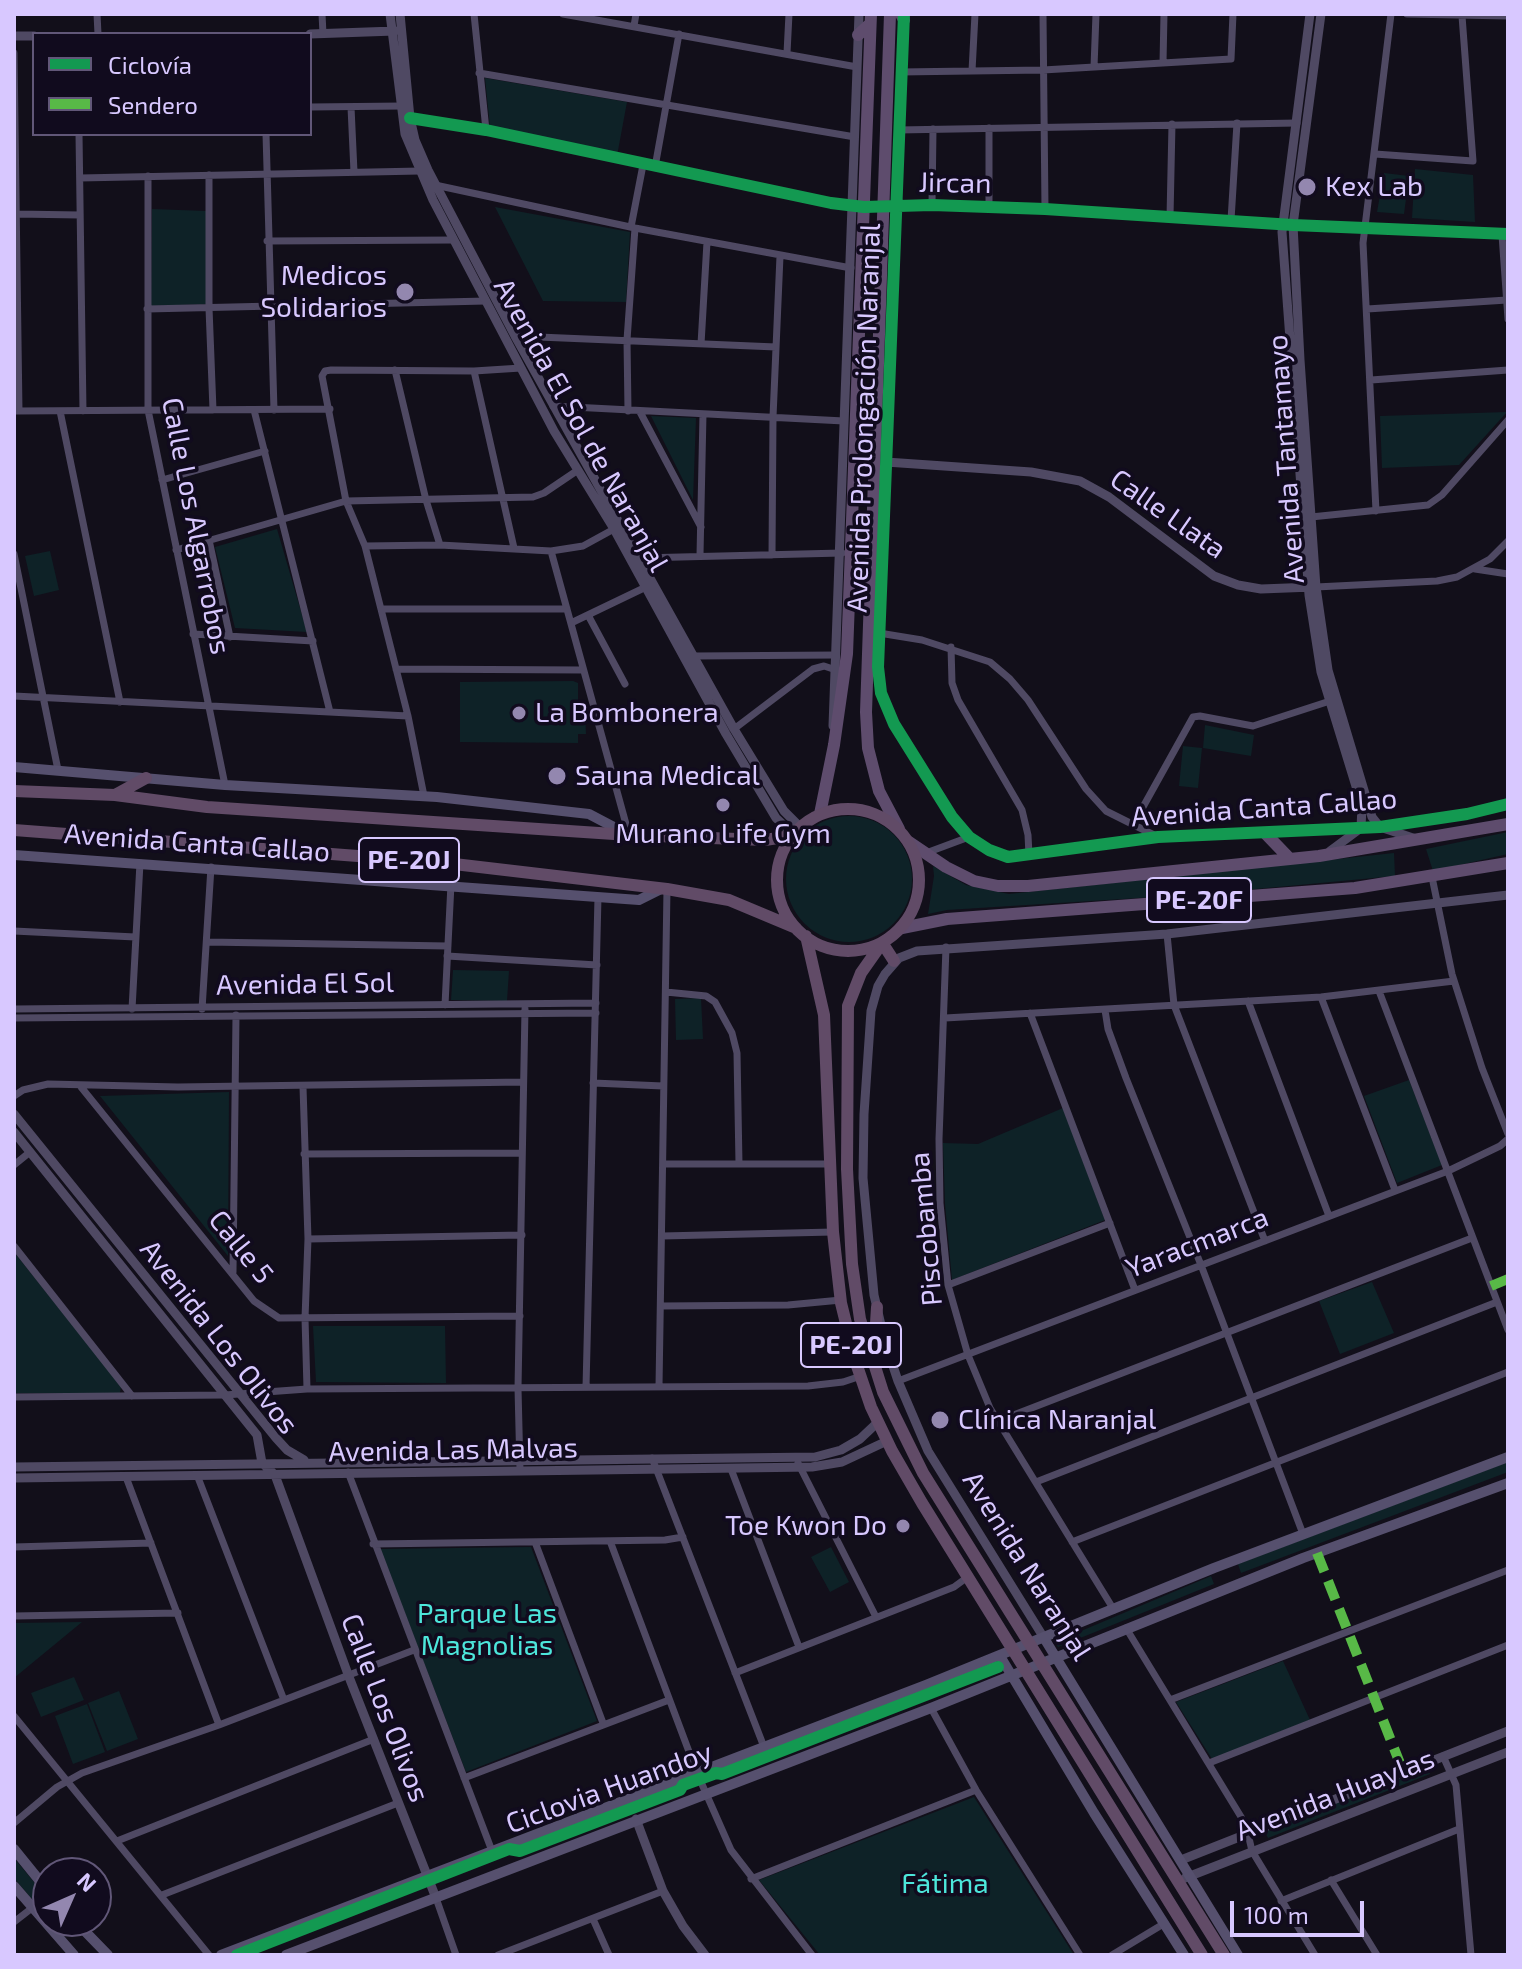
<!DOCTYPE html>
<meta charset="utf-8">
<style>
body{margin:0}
#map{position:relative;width:1522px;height:1969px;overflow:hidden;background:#120f1a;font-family:"Exo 2",sans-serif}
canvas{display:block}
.frame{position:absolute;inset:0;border:16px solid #d8c8ff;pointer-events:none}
.legend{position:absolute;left:32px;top:32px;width:280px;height:104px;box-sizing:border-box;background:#110b1e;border:2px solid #615778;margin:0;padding:10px 14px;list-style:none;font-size:24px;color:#d8c8ff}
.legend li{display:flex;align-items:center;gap:16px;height:40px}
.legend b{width:40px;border:2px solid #615778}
.north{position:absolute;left:32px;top:1857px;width:80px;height:80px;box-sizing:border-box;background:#110b1e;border:2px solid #615778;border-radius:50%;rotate:45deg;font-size:22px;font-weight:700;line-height:32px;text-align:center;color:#d8c8ff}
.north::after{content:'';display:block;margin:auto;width:28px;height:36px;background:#9387af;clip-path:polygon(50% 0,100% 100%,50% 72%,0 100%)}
.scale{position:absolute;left:1230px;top:1901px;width:134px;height:36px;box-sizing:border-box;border:4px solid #d8c8ff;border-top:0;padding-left:10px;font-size:24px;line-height:28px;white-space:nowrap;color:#d8c8ff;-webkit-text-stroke:6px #110b1e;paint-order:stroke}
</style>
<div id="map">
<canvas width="1522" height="1969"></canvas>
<div class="frame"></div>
<ul class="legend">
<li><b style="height:10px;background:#139951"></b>Ciclovía</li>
<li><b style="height:10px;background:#58b947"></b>Sendero</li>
</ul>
<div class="north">N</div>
<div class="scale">100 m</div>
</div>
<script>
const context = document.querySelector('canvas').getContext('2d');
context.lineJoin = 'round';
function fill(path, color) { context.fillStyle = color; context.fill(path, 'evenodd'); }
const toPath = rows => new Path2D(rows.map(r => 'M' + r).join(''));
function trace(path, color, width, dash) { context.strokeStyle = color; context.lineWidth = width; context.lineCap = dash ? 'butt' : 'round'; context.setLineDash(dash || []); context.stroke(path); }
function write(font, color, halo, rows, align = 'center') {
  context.font = font + ' "Exo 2",sans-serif'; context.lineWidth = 7; context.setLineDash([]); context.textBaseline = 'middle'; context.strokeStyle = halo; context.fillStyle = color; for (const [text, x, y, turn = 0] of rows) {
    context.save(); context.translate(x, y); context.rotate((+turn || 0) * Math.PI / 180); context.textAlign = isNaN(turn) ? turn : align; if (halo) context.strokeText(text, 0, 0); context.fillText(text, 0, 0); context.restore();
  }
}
fill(toPath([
 [485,78,627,102,617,156,490,127],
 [1415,169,1473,175,1475,222,1412,218],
 [1384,173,1409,176,1404,214,1377,212],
 [495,207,630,232,626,302,543,301],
 [152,209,206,211,206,304,151,306],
 [1507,412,1459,465,1382,468,1380,416],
 [651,416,696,418,693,500],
 [277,529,307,632,235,628,215,547],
 [50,551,59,590,34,596,25,556],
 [573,681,578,683,578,711,585,711,586,734,578,734,578,743,460,742,460,682],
 [1205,725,1254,735,1251,756,1203,748],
 [1183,746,1202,748,1198,788,1179,786],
 '786 879a63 63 0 1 1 126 0a63 63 0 1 1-126 0Z',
 [1508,832,1508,854,1433,871,1426,849],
 [1394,853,1395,876,1203,894,947,910,928,914,934,876,933,866,966,885,1009,894],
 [453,970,509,971,507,1001,451,1000],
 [701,998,703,1039,676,1040,675,999],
 [1409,1080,1442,1165,1397,1183,1364,1096],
 [229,1092,228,1256,100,1096],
 [1063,1108,1105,1220,952,1280,945,1204,943,1143,978,1144],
 [14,1252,121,1386,120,1393,14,1393],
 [1372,1282,1394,1333,1340,1354,1319,1301],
 [313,1326,445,1326,446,1383,316,1382],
 [1508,1462,1508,1472,1241,1573,1238,1564],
 [531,1547,597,1721,466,1772,380,1549],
 [831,1547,849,1582,830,1592,811,1557],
 [1211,1576,1214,1584,1058,1647,1055,1642],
 [82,1622,14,1678,14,1623],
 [1283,1661,1310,1720,1212,1759,1176,1702],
 [74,1677,84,1700,41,1717,31,1693],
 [119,1691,138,1739,107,1751,88,1703],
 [87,1704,105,1752,73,1764,55,1716],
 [1428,1766,1430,1774,1268,1838,1264,1830],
 [974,1797,1074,1955,820,1955,759,1880],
 [14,1858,48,1899,48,1918,14,1878]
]), '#0e2227');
trace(toPath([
 [97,14,98,34],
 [322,14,323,34],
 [474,14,486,130],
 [563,14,857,67],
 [1043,14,1045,209],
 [1407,14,1508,16],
 [634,26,636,14],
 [14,53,19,411],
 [787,53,789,14],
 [1163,63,1164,14],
 [1094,67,1096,14],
 [972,71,975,14],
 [900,72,1043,70,1231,59,1233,14],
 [479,73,855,137],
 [310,107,402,106],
 [351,107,354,172],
 [410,118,486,130,831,203,864,207,932,205,1045,209,1293,225,1508,234],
 [898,130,1297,123],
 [79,134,83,411],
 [266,134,274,410],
 [1375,154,1473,161,1462,16],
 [655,167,679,34],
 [209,175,209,308,213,410],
 [148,176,148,410,225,785],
 [80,178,420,171],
 [435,185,635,228,851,268],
 [932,205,933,129],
 [989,207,989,128],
 [16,214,80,215],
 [1170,217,1172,124],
 [1231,220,1237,123],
 [631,227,643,165],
 [1502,235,1508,319],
 [267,241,454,240],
 [147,309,486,301],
 [1367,309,1507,300],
 [515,336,776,347],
 [701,344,707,242],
 [395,370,426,500,440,545],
 [474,371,514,548],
 [1371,380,1508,370],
 [553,406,844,421],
 [254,410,330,712],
 [16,411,330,409],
 [60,411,120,702],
 [628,411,627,340,635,228],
 [640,412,701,527],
 [162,480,265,451],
 [1376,511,1363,243,1391,14],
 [1311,517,1428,505,1442,495,1508,420],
 [209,540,230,637],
 [365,546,440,545,551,551,583,546,614,529],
 [176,550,346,501,533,497,544,493,578,470],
 [551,551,629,835],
 [14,554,58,770],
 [700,555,703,414],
 [772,555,773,417,780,256],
 [640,558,842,553],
 [1475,569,1508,574],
 [1316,587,1437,581,1457,577,1490,559,1508,541],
 [381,609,567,609],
 [588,615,625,684],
 [571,623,646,587],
 [193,634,313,641],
 [951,647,952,683,958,700,1022,810,1028,835,1029,855],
 [694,656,836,655],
 [396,669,583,670],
 [14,696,408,716],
 [734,729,813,669,824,666,833,669],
 [424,796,408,716,365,546,346,501,322,376,325,371,331,370,474,371,521,368],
 [1133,825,1193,717,1200,716,1253,726,1330,701],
 [1158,837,1106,811,1086,789,1028,700,1010,679,990,662,922,640,879,633,881,693,894,724,945,806,969,837,989,850,1008,857,1158,837,1380,827,1467,814,1508,804],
 [926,853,969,837],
 [1432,877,1452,974,1482,1068,1508,1134],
 [14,931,135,937],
 [1167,934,1174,1005,1265,1241],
 [207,942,448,946],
 [946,947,939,1139,940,1203,948,1285,968,1355,990,1408,1114,1610],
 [447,956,597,965],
 [1379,991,1508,1330],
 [666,992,706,996,715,1002,732,1033,737,1053,739,1164],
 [1321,997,1395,1190],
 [1248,1001,1329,1216],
 [445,1005,451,884],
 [14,1009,596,1003],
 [132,1009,140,863],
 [202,1009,211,867],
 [1105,1010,1108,1029,1126,1078,1201,1265,1303,1534],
 [1030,1013,1135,1290],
 [14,1018,596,1013],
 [945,1018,1321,997,1454,981],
 [593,1083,663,1086],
 [81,1087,254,1301,279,1318,520,1316],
 [303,1087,308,1239,305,1318,307,1389],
 [14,1096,23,1090,48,1084,178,1087,523,1082],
 [304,1154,521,1153],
 [663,1164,831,1164],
 [14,1165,30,1152],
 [662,1236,833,1232],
 [308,1239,522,1235],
 [14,1246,132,1396],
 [233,1272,236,1015],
 [948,1285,1110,1223],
 [661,1306,788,1305,841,1300],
 [898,1381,1448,1171,1500,1146,1508,1139],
 [659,1386,667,889],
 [586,1387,598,897],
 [14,1397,225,1395,307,1389,808,1386,843,1382,861,1376],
 [998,1421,1472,1238],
 [652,1458,764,1747],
 [798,1463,876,1617],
 [731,1469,799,1647],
 [520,1470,518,1388,525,1009],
 [348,1472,492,1851],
 [197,1475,284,1700],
 [126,1477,219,1725],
 [1036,1482,1497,1302],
 [610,1541,697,1773,731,1850,812,1955],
 [535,1542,603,1723],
 [1072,1542,1508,1372],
 [373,1544,665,1540,683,1537],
 [14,1547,151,1543],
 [14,1616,178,1613],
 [1126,1628,1246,1825,1252,1851,1315,1955],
 [735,1673,954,1587,969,1576],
 [1170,1700,1508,1570],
 [931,1708,976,1790,1080,1955],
 [14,1716,209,1955],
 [1443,1756,1456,1785,1471,1955],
 [1209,1763,1508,1645],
 [464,1778,669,1700],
 [14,1823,57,1787,82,1773,219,1725,414,1650],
 [117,1841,374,1739],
 [751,1879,976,1790],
 [1331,1880,1377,1955],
 [162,1895,398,1803],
 [436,1898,456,1955],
 [1281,1901,1459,1829],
 [593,1919,609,1955],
 [14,1922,32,1908],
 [498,1955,663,1891],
 [1112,1955,1165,1923]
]), '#4f4963', 7);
trace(toPath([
 [390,14,405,134,433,200,554,431,614,529,726,734,776,818,793,834],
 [400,14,410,118,415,140,428,170,515,336,734,729,784,811,800,827],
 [1310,14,1282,232,1309,595,1321,672,1362,806,1361,828,1330,851],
 [1321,14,1293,225,1300,360,1316,587,1328,670,1372,817,1380,827,1413,838],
 [310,34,395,31],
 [14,36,34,36],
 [886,462,1031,472,1080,481,1109,497,1214,576,1238,585,1261,589,1313,587],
 [879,633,904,17],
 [833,726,859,14],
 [14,1114,276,1438,287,1450,304,1460],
 [14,1132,257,1435,262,1463,275,1475,349,1677,436,1898],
 [14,1467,815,1457,841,1450,860,1439,878,1422],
 [14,1478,812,1467,842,1462,887,1441],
 [1044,1638,928,1451,898,1381,885,1342,874,1295,863,1178,864,1114,871,1011,878,986,885,974,899,958,917,951,1167,934,1508,895],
 [636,1819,663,1891,683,1926,705,1955],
 [1181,1860,1508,1731],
 [1185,1878,1508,1752]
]), '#4f4963', 9);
trace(toPath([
 [14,767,225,785,437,797,589,814,627,834],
 [14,855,639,900,661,889],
 [1044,1638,1238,1955],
 [1000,1656,1094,1813,1184,1955],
 [14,1849,48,1891],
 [14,1886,74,1955],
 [75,1921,108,1955],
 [221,1955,926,1685,1214,1568,1508,1457],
 [286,1955,931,1708,1303,1558,1508,1483]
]), '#56506e', 10);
trace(toPath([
 [890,14,866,712,868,748,879,791,899,829],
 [901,14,904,20],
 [858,35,870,24],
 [820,814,834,745,847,654,871,14],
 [1265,833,1290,859],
 [909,842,946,867,974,881,998,886,1028,886,1319,856,1508,824],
 [902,928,947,919,1355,888,1508,863]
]), '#5e4c6d', 12);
trace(toPath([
 [14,791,115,795,207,807,629,835,765,840,791,836],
 [115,795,146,778],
 '777 880a71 71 0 1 1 142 0a71 71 0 1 1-142 0Z',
 [14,830,437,862,667,889,729,900,796,928],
 [806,936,824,1015,833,1232,841,1303,855,1360,871,1407,892,1451,922,1503,1202,1955],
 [883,944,894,961],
 [880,946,861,973,848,1006,847,1169,852,1264,860,1319,883,1392,923,1473,1224,1955],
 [874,1356,877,1307]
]), '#614b67', 12);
trace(toPath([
 [1491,1286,1508,1279],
 [1317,1553,1403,1771]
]), '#58b947', 10, [20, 10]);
trace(toPath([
 [904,14,878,667,881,693,894,724,952,817,969,837,989,850,1008,857,1158,837,1380,827,1467,814,1508,804],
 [410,118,486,130,831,203,864,207,932,205,1045,209,1293,225,1508,234],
 [237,1955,509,1849,520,1851,680,1790,683,1785,716,1773,722,1774,998,1667]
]), '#139951', 12);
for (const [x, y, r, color] of [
 [1307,187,10,"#9387af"],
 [405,292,10,"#9387af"],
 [519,713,8,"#9387af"],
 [557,776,10,"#9387af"],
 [723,805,8,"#9387af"],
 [940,1420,10,"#9387af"],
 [903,1526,8,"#9387af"]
]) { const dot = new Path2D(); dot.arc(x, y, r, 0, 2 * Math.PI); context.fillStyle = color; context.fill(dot); trace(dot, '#110b1e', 3); }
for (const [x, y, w] of [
 [409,860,100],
 [1199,900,104],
 [851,1345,100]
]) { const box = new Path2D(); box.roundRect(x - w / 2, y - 22, w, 44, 6); context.fillStyle = '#110b1e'; context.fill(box); trace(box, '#d8c8ff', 2); }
write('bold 26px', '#d8c8ff', null, [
 ["PE-20J",409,860],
 ["PE-20F",1199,900],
 ["PE-20J",851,1345]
]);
write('28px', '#d8c8ff', '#110b1e', [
 ["Jircan",955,183,1],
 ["Avenida Prolongación Naranjal",864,418,-88],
 ["Avenida El Sol de Naranjal",581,425,61],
 ["Avenida Tantamayo",1286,459,-94],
 ["Calle Llata",1168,514,35],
 ["Calle Los Algarrobos",196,526,79],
 ["Avenida Canta Callao",1264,808,-4],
 ["Avenida Canta Callao",197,843,4],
 ["Avenida El Sol",305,984,-1],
 ["Piscobamba",926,1229,-95],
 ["Yaracmarca",1197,1243,-21],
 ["Calle 5",241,1247,51],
 ["Avenida Los Olivos",219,1337,52],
 ["Avenida Las Malvas",453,1450,-1],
 ["Avenida Naranjal",1027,1566,58],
 ["Calle Los Olivos",385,1708,69],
 ["Ciclovia Huandoy",609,1788,-20],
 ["Avenida Huaylas",1335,1795,-21]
]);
write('28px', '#d8c8ff', '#110b1e', [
 ["Kex Lab",1325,187],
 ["Medicos",387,276,"right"],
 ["Solidarios",387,308,"right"],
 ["La Bombonera",535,713],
 ["Sauna Medical",575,776],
 ["Murano Life Gym",723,834,"center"],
 ["Clínica Naranjal",958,1420],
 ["Toe Kwon Do",887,1526,"right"]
], 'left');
write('28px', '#4de6db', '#110b1e', [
 ["Parque Las",487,1614],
 ["Magnolias",487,1646],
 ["Fátima",945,1884]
]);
</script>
